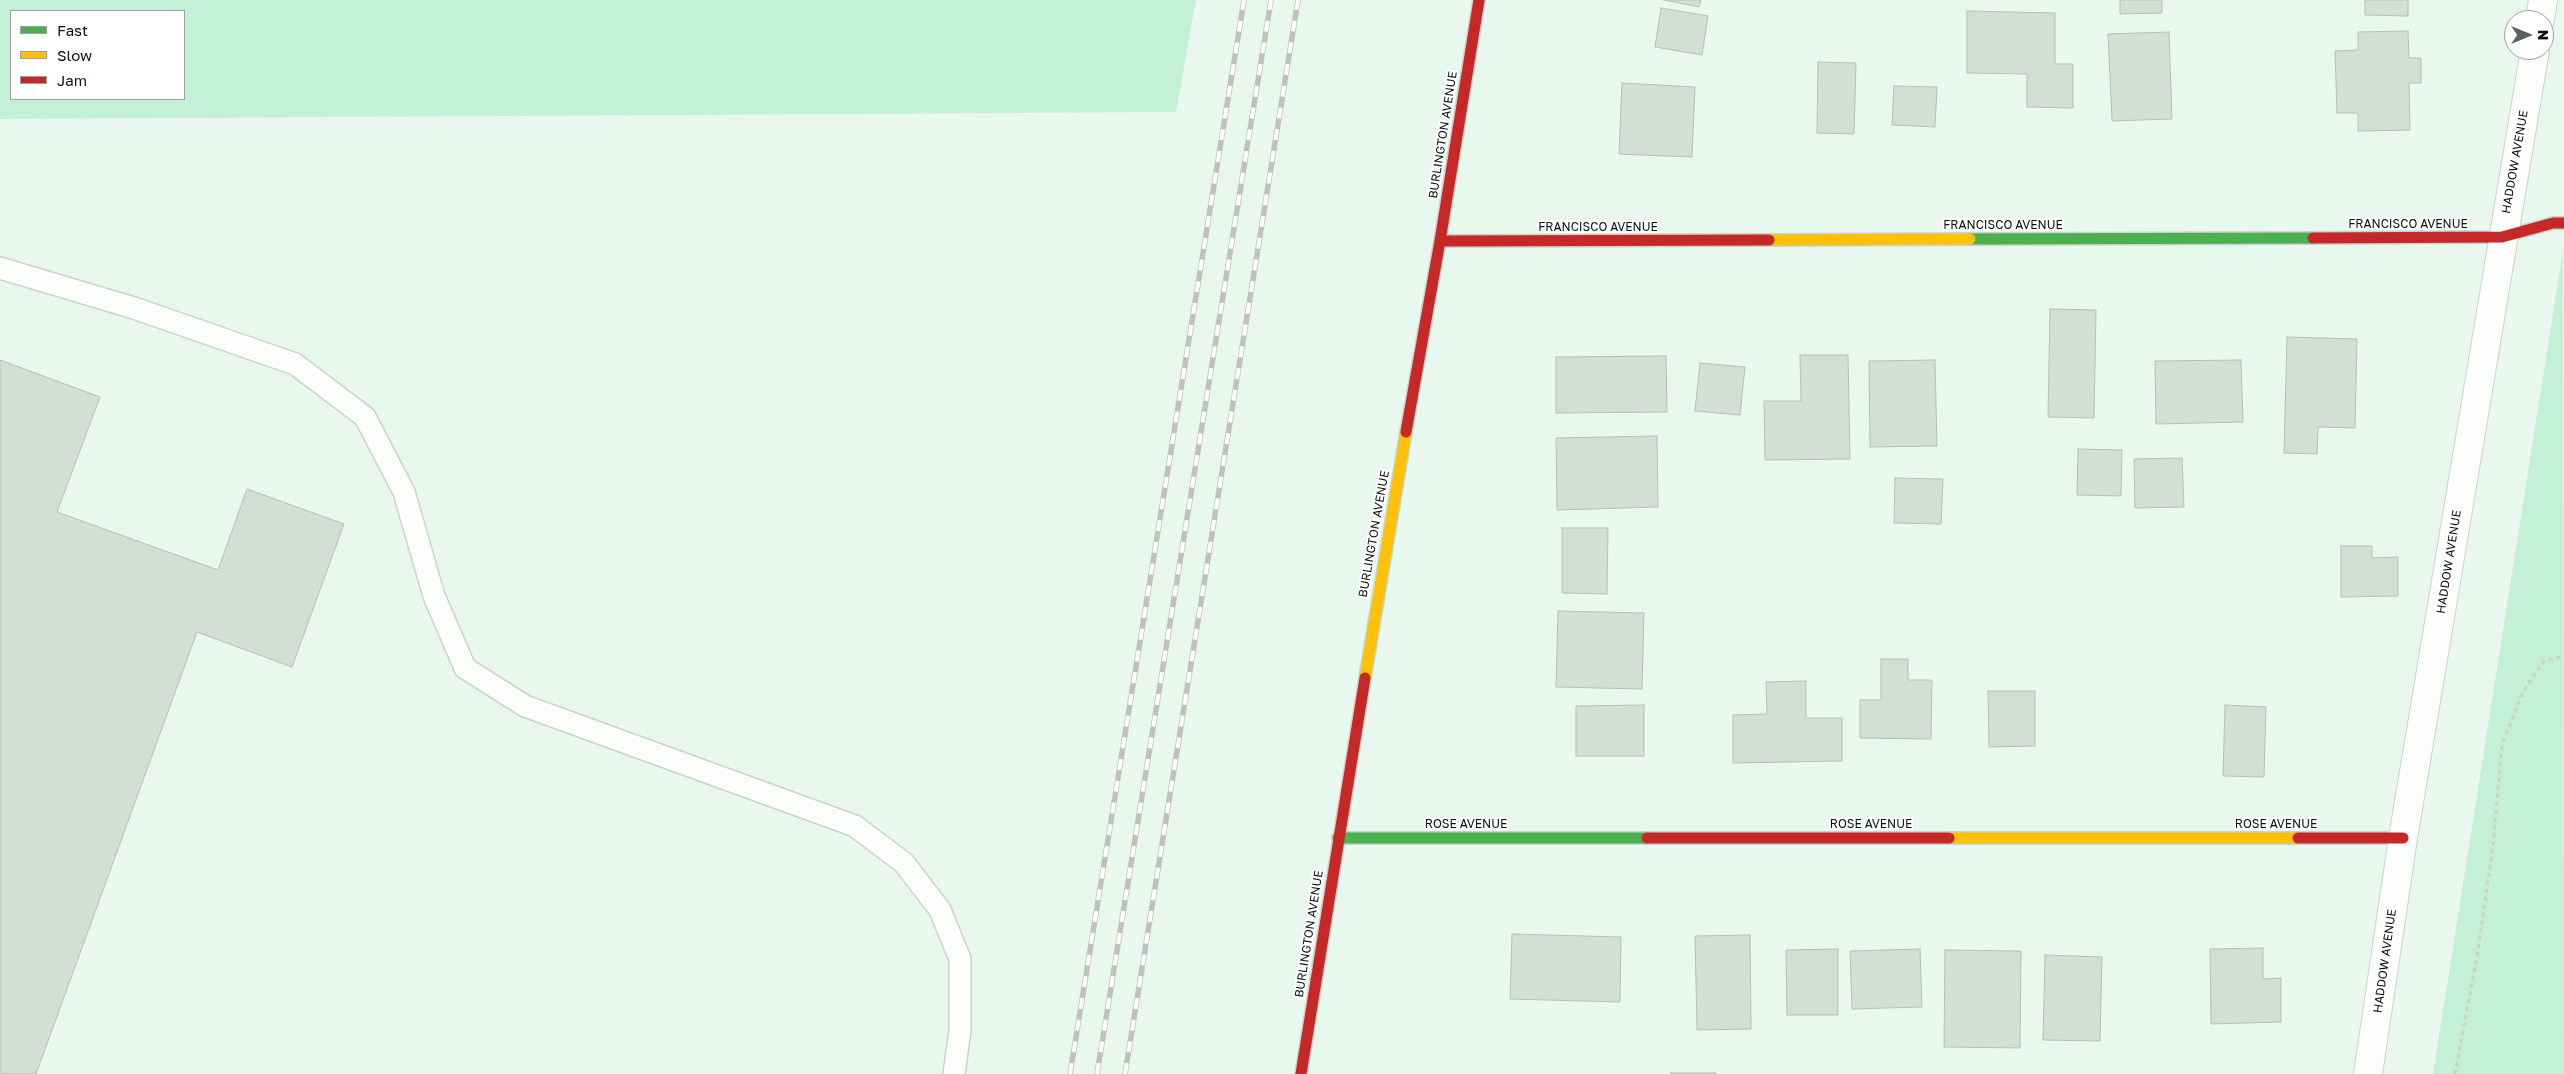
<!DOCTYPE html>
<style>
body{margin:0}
#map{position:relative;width:2564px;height:1074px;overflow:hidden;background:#e9f8ee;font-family:"Golos Text",sans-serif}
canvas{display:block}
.legend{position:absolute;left:10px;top:10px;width:175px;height:90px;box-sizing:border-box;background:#fff;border:1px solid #9da09e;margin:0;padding:6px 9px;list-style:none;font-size:15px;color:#09120d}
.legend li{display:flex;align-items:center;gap:10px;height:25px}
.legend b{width:25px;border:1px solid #9da09e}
.north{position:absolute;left:2504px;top:10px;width:50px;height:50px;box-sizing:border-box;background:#fff;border:1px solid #9da09e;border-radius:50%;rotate:90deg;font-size:14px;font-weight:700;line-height:20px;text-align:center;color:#09120d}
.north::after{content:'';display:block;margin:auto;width:18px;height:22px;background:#57625c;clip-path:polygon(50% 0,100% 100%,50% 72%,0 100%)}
</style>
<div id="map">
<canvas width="2564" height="1074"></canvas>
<ul class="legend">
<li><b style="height:6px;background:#4caf50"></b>Fast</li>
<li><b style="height:6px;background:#ffc107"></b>Slow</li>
<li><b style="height:6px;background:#c62828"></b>Jam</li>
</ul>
<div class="north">N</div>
</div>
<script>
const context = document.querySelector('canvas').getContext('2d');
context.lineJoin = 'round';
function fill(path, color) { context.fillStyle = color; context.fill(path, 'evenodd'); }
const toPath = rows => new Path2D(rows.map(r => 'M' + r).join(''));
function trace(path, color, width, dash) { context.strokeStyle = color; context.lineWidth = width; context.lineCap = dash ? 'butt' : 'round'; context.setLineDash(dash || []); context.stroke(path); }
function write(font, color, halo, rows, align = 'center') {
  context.font = font + ' "Golos Text",sans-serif'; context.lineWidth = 4; context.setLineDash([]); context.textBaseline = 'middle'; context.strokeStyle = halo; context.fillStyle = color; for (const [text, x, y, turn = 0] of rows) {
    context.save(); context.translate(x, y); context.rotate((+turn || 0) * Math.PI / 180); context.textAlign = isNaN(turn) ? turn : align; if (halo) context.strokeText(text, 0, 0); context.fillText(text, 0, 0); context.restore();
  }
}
fill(toPath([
 [0,0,1196,0,1176,112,0,119],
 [11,11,184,11,184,99,11,99],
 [2563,250,2564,1074,2433,1074]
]), '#c4f0d5');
const building = toPath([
 [1664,0,1701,0,1699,7,1664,0],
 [2120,0,2162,0,2162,13,2120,14,2120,0],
 [2365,0,2408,0,2408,16,2365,15,2365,0],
 [1661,8,1708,16,1702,55,1655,47,1661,8],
 [1967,11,2055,13,2055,64,2073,64,2073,108,2027,107,2027,74,1967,73,1967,11],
 [2408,31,2409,58,2421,58,2421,83,2409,83,2410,130,2358,131,2358,113,2337,113,2335,51,2358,50,2358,32,2408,31],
 [2169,32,2172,119,2112,121,2108,34,2169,32],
 [1818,62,1856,63,1854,134,1817,133,1818,62],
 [1622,83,1695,87,1692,157,1619,154,1622,83],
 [1894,86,1937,87,1935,127,1892,125,1894,86],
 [2050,309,2096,310,2094,418,2048,417,2050,309],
 [2287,337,2357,339,2355,428,2318,427,2317,454,2284,453,2287,337],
 [1800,355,1848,355,1850,459,1765,460,1764,401,1801,401,1800,355],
 [1666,356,1667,412,1556,413,1556,357,1666,356],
 [0,360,100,397,57,512,218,570,247,489,344,524,292,667,197,632,36,1074,0,1074,0,360],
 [1935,360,1937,446,1870,447,1869,361,1935,360],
 [2241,360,2243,422,2156,424,2155,361,2241,360],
 [1700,363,1745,367,1740,415,1695,411,1700,363],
 [1657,436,1658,507,1557,510,1556,438,1657,436],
 [2078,449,2122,450,2121,496,2077,495,2078,449],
 [2182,458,2184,507,2135,508,2134,459,2182,458],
 [1895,478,1943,479,1941,524,1894,523,1895,478],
 [1562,528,1608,528,1607,594,1562,593,1562,528],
 [2341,546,2372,546,2372,558,2398,557,2398,596,2341,597,2341,546],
 [1558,611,1644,613,1642,689,1556,687,1558,611],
 [1881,659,1908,659,1908,680,1932,680,1931,739,1860,738,1860,700,1881,700,1881,659],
 [1806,681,1806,718,1842,718,1842,761,1733,763,1733,715,1767,714,1766,682,1806,681],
 [1988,691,2035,691,2035,746,1989,747,1988,691],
 [1644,705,1644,756,1576,756,1576,706,1644,705],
 [2225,705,2266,707,2264,777,2223,776,2225,705],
 [1512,934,1621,937,1620,1002,1510,999,1512,934],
 [1750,935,1751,1029,1697,1030,1695,936,1750,935],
 [2263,948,2263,979,2281,978,2281,1022,2211,1024,2210,949,2263,948],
 [1838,949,1838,1015,1787,1015,1786,950,1838,949],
 [1920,949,1922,1007,1852,1009,1850,951,1920,949],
 [1945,950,2021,951,2020,1048,1944,1047,1945,950],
 [2045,955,2102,957,2100,1041,2043,1040,2045,955],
 [1671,1073,1716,1073,1716,1074,1671,1074,1671,1073]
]);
fill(building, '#d2ded6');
trace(building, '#b4bfb8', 1);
const lane = toPath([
 [0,268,134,308,295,364,365,417,404,492,434,596,465,668,525,706,855,826,904,863,940,910,960,959,960,1030,954,1074]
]);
const street = toPath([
 [2540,20,2543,0],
 [2368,1074,2403,838,2535,50]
]);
const fast = toPath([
 [1970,239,2313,238],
 [1338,838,1647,838]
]);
const slow = toPath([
 [1769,240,1970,239],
 [1365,678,1406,432],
 [1949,838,2298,838]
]);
const jam = toPath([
 [2313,238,2502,237,2553,223,2564,223],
 [1440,241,1769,240],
 [1406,432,1440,241,1479,0],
 [1647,838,1949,838],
 [2298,838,2403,838],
 [1301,1074,1365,678]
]);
trace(lane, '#c8d4cc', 24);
trace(street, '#c8d4cc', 30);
trace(fast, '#c8d4cc', 14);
trace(slow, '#c8d4cc', 14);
trace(jam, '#c8d4cc', 14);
trace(toPath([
 [2455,1074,2478,951,2493,845,2502,745,2523,691,2544,661,2564,656]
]), '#cbd0cd', 3, [4, 4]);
trace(lane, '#fcfefc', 21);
trace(street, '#fcfefc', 28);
trace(fast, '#4caf50', 11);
trace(slow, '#ffc107', 11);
trace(jam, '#c62828', 11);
const rail = toPath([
 [1070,1074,1244,0],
 [1097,1074,1271,0],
 [1125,1074,1298,0]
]);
trace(rail, '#bec2bf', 5.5);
trace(rail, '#fff', 4, [11]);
write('12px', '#09120d', '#fff', [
 ["BURLINGTON AVENUE",1443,135,-81],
 ["HADDOW AVENUE",2515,162,-80],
 ["FRANCISCO AVENUE",2408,224],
 ["FRANCISCO AVENUE",2003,225],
 ["FRANCISCO AVENUE",1598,227],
 ["BURLINGTON AVENUE",1374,534,-80],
 ["HADDOW AVENUE",2449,562,-81],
 ["ROSE AVENUE",1466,824],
 ["ROSE AVENUE",1871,824],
 ["ROSE AVENUE",2276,824],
 ["BURLINGTON AVENUE",1309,934,-81],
 ["HADDOW AVENUE",2385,961,-82]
]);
</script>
